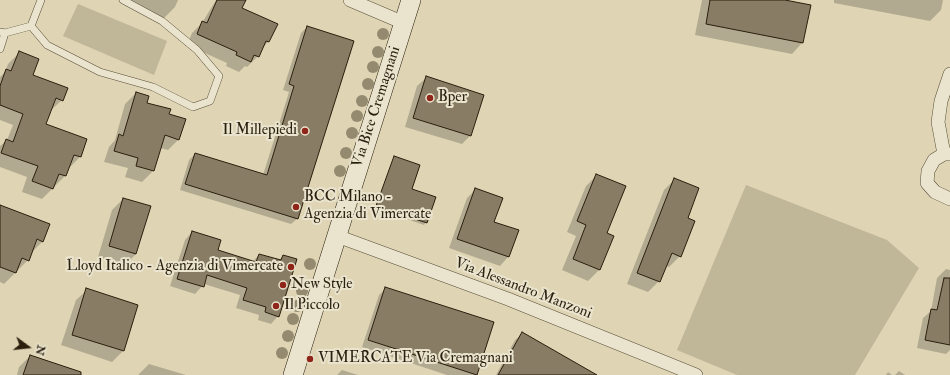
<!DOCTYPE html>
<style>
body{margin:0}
#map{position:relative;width:950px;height:375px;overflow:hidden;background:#dfd5b4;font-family:"IM FELL Double Pica",serif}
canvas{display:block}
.north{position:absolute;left:8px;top:327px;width:40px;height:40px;-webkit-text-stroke:3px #eae4ce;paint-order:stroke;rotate:105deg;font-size:11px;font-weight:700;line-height:16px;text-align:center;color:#2a1e0d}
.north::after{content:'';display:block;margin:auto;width:14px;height:18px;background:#2a1e0d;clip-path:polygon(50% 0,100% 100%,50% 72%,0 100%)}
</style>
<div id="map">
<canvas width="950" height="375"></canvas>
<div class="north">N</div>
</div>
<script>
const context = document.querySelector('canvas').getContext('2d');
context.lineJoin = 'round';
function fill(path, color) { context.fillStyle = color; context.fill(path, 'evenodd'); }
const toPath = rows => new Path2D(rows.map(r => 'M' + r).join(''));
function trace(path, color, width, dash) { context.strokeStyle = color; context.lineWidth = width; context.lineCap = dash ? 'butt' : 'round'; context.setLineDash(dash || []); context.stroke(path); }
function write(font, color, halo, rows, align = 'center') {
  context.font = font + ' "IM FELL Double Pica",serif'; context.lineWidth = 4; context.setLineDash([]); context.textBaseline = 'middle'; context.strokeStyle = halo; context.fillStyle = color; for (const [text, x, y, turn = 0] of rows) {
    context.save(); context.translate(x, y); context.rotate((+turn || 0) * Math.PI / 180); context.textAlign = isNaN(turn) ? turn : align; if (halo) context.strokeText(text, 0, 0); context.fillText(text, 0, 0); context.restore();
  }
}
fill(toPath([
 [78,4,167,41,154,75,63,36],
 [746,185,887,240,919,268,855,375,737,375,677,350]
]), '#c0b698');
fill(toPath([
 [120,0,178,0,175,7,164,18],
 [216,0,245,0,241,9,276,24,268,42,261,49,258,56,247,67,245,66,239,72,226,66,227,63,187,45,192,33,202,23],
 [702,0,780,0,802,43,792,54,695,35],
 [834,0,943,0,941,10,930,21,834,3],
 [307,27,298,218,291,224,180,190,189,160,195,154,263,175,289,92,283,90,301,33],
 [19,53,32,76,62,100,50,111,45,124,80,157,69,168,65,176,42,199,22,192,27,177,0,167,0,146,7,140,13,125,0,120,0,77,5,72,8,64],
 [426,78,470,136,462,144,405,127,417,86],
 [136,93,146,103,168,115,179,139,168,150,160,148,153,171,142,182,125,177,128,168,104,162,109,147,115,140,125,104],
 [394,157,426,222,424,225,375,208],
 [597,175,605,234,613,237,599,270,588,281,562,270,576,236,567,232,586,186],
 [675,179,686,218,680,256,669,267,666,266,659,281,648,292,627,284,664,190],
 [476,189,493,222,518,231,508,257,500,266,449,248,467,198],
 [123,199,136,254,125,265,98,257,112,210],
 [0,206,43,241,32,252,28,260,4,284,0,282],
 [192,232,216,250,252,262,259,255,278,261,283,256,278,316,271,324,258,320,259,315,236,308,240,295,204,284,195,294,170,286,185,240],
 [946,269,950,270,950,350,946,354,917,348,923,318,931,311,937,278],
 [386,288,492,323,476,375,447,375,362,347,379,295],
 [87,290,137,306,123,351,112,362,61,345,76,300],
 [522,334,595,375,496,375,515,340],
 [30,356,79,375,17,375,19,367],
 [149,364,186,375,138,375],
 [342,370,358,375,337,375],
 [899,371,905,375,895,375],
 [888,372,892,375,886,375]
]), '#0003');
const building = toPath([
 [217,0,246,0,242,8,278,24,269,42,266,41,259,57,254,55,251,62,236,55,237,52,197,34,202,21,207,23,217,0],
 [710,0,785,0,811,5,803,43,706,24,710,0],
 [307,26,354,41,298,219,185,184,195,153,267,175,294,86,289,84,307,26],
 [19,51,39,59,33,75,68,88,63,101,56,98,46,124,87,139,81,157,74,155,66,176,59,174,53,189,32,181,38,166,1,153,6,139,13,142,23,114,0,105,0,86,6,69,11,71,19,51],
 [426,76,484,95,471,136,413,118,426,76],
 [136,92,149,96,147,103,171,109,169,114,186,119,179,140,165,135,154,171,136,166,138,158,114,151,119,134,123,136,136,92],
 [394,156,420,165,412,189,436,197,427,223,376,206,394,156],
 [596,174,626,186,607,233,614,236,600,270,573,259,586,225,577,221,596,174],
 [674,178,699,188,688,218,695,221,681,257,672,253,660,282,637,273,674,178],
 [475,188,503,198,494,222,519,230,509,257,457,239,475,188],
 [123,198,151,206,136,254,109,246,123,198],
 [0,205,50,224,43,242,37,239,29,261,22,258,16,273,0,267,0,205],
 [192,231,221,240,218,250,256,262,259,254,281,260,283,255,297,259,279,317,265,312,266,307,243,300,247,288,207,275,204,287,177,279,192,231],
 [944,278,950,278,950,345,925,340,931,309,937,310,944,278],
 [385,287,494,322,477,375,368,340,385,287],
 [86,288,138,305,124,351,72,335,86,288],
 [522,332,597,375,498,375,522,332],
 [30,355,81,372,81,375,23,375,30,355]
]);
fill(building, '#887d64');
trace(building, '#2a1e0d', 1);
const lane = toPath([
 [41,0,31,26,47,45,100,72,153,87,193,107,210,101,219,76,197,50,162,21,123,0],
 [0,32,5,33,31,26],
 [0,49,5,33]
]);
const street = toPath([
 [350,0,404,23],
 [944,154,938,122,941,101,950,74],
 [950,154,944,154,934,160,928,171,927,183,935,192,950,199],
 [337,236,508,299,696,375]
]);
const secondary = toPath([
 [293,375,411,0]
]);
trace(lane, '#574c37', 8);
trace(street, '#574c37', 14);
trace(secondary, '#2a1e0d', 20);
trace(lane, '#eae4ce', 7);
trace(street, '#eae4ce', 13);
trace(secondary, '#eae4ce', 19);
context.fillStyle = '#948a6f';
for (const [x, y] of [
 [383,34],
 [378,52],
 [373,67],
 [368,84],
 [362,101],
 [357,116],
 [352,133],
 [346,153],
 [340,171],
 [310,264],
 [302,291],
 [297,306],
 [293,319],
 [288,336],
 [282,353]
]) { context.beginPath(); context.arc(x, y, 6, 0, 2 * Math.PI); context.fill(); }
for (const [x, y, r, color] of [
 [430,98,4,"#8f2418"],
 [305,131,4,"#8f2418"],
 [296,207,4,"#8f2418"],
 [291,267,4,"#8f2418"],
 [283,285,4,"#8f2418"],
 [276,306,4,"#8f2418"],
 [310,359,4,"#8f2418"]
]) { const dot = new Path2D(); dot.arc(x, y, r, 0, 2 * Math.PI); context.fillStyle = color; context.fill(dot); trace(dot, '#eae4ce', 1.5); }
write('15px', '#2a1e0d', '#eae4ce', [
 ["Bper",438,98],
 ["Il Millepiedi",297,131,"right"],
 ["BCC Milano -",304,198],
 ["Agenzia di Vimercate",304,215],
 ["Lloyd Italico - Agenzia di Vimercate",283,267,"right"],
 ["New Style",291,285],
 ["Il Piccolo",284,306],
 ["VIMERCATE Via Cremagnani",318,359]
], 'left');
write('15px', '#2a1e0d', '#eae4ce', [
 ["Via Bice Cremagnani",377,107,-72],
 ["Via Alessandro Manzoni",523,289,21]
]);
</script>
